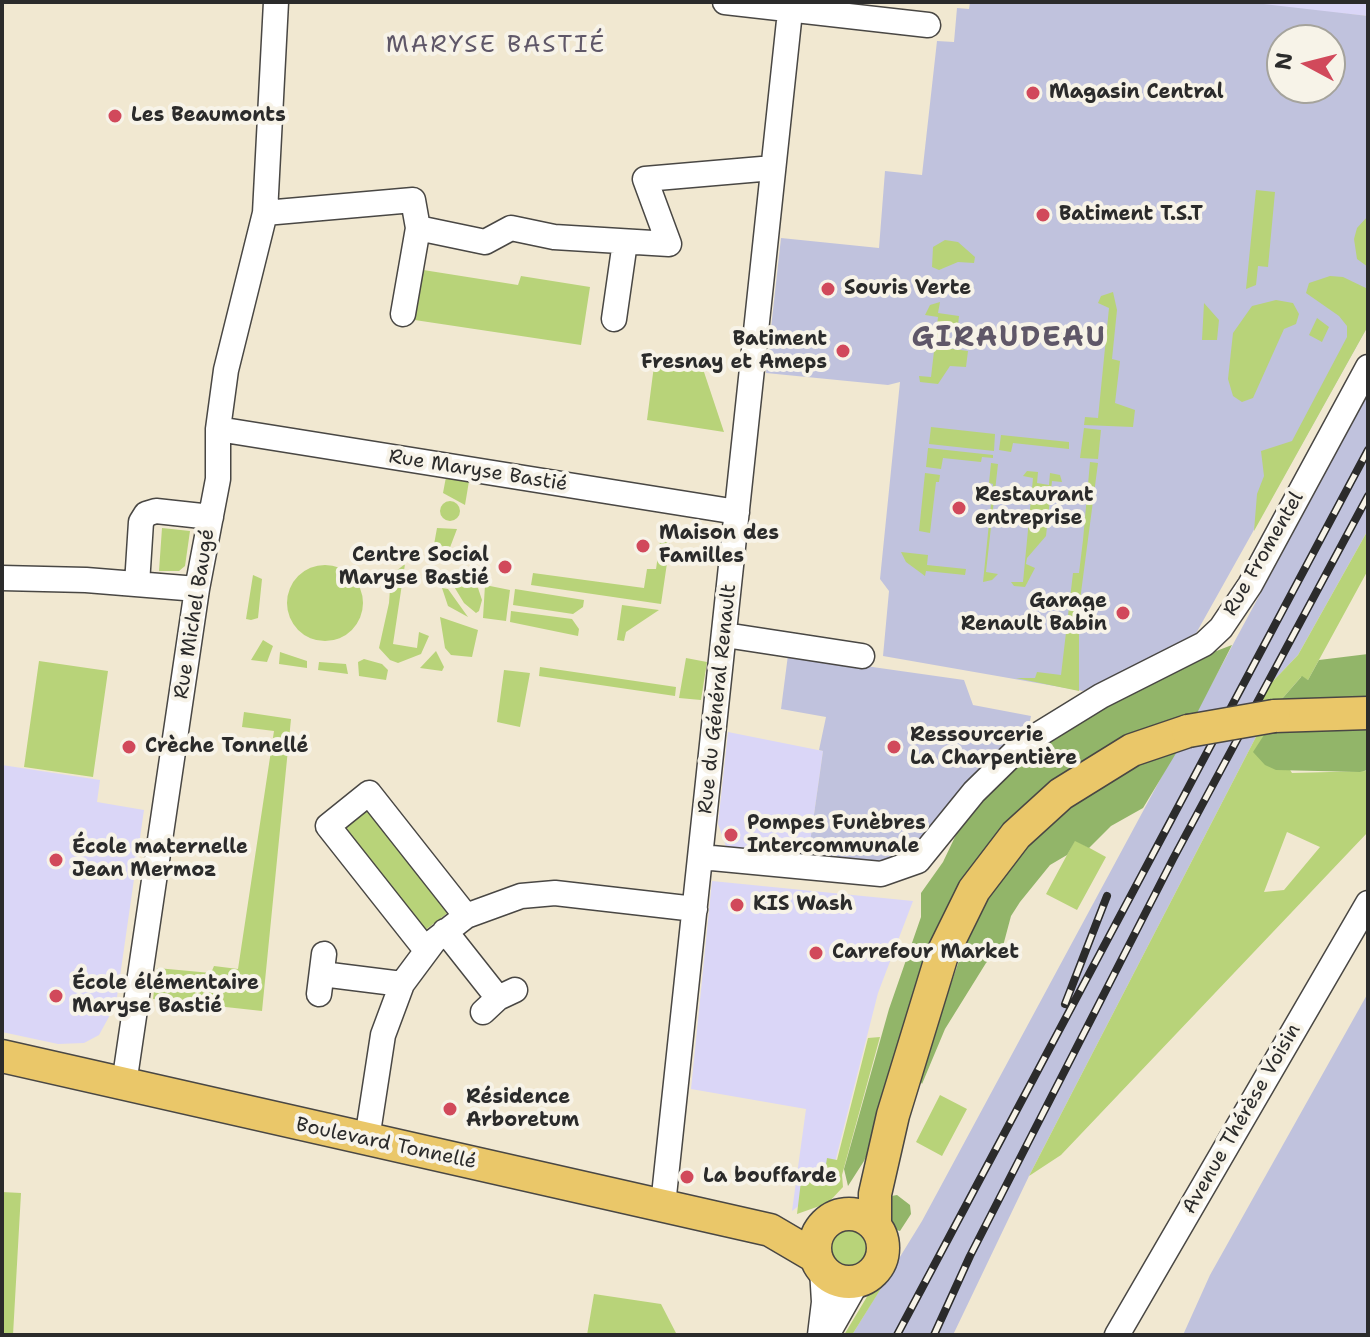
<!DOCTYPE html>
<meta charset="utf-8">
<style>
body{margin:0}
#map{position:relative;width:1370px;height:1337px;overflow:hidden;background:#f1e8d1;font-family:"Shantell Sans",sans-serif}
canvas{display:block}
.frame{position:absolute;inset:0;border:4px solid #2b2b2b;pointer-events:none}
.north{position:absolute;left:1266px;top:24px;width:80px;height:80px;box-sizing:border-box;background:#f7f3e8;border:2px solid #a5a39c;border-radius:50%;rotate:277deg;font-size:22px;font-weight:700;line-height:32px;text-align:center;color:#2b2b2b}
.north::after{content:'';display:block;margin:auto;width:28px;height:36px;background:#d1495b;clip-path:polygon(50% 0,100% 100%,50% 72%,0 100%)}
</style>
<div id="map">
<canvas width="1370" height="1337"></canvas>
<div class="frame"></div>
<div class="north">N</div>
</div>
<script>
const context = document.querySelector('canvas').getContext('2d');
context.lineJoin = 'round';
function fill(path, color) { context.fillStyle = color; context.fill(path, 'evenodd'); }
const toPath = rows => new Path2D(rows.map(r => 'M' + r).join(''));
function trace(path, color, width, dash) { context.strokeStyle = color; context.lineWidth = width; context.lineCap = dash ? 'butt' : 'round'; context.setLineDash(dash || []); context.stroke(path); }
function write(font, color, halo, rows, align = 'center') {
  context.font = font + ' "Shantell Sans",sans-serif'; context.lineWidth = 8; context.setLineDash([]); context.textBaseline = 'middle'; context.strokeStyle = halo; context.fillStyle = color; for (const [text, x, y, turn = 0] of rows) {
    context.save(); context.translate(x, y); context.rotate((+turn || 0) * Math.PI / 180); context.textAlign = isNaN(turn) ? turn : align; if (halo) context.strokeText(text, 0, 0); context.fillText(text, 0, 0); context.restore();
  }
}
fill(toPath([
 [1246,2,1368,2,1368,16,1246,4],
 [728,732,823,751,808,857,727,849,718,824],
 [2,765,100,780,97,802,144,810,116,1004,99,1035,84,1043,58,1044,2,1032],
 [712,881,913,901,878,993,830,1182,792,1211,806,1109,691,1089]
]), '#dad6f7');
fill(toPath([
 [970,2,1246,2,1368,16,1368,326,1194,637,1083,691,883,656,889,591,880,579,900,382,888,385,766,373,781,238,879,248,885,171,922,175,937,41,954,42,957,8,969,9],
 [1282,40,1330,40,1330,88,1282,88],
 [1368,394,1368,530,1298,655,1253,702,1258,733,1029,1176,953,1335,852,1335,922,1221],
 [788,655,964,680,973,705,1031,716,1029,726,983,765,907,853,882,862,808,857,823,751,819,750,826,717,781,709],
 [1368,993,1368,1335,1183,1335,1210,1275]
]), '#c0c2dd');
fill(toPath([
 [1256,190,1275,192,1268,267,1258,266,1256,285,1246,289],
 [1368,216,1368,267,1357,259,1354,239,1357,228],
 [945,240,958,242,975,257,974,263,958,262,939,270,932,267,933,247],
 [417,269,518,285,521,276,590,287,581,345,408,319],
 [1330,276,1343,277,1368,289,1368,326,1254,531,1257,494,1264,476,1261,451,1292,441,1347,337,1347,326,1339,316,1306,293,1309,283],
 [1113,292,1117,310,1112,359,1120,361,1115,403,1135,410,1133,427,1084,425,1085,417,1098,418,1109,308,1098,303,1101,296],
 [1276,300,1293,303,1299,314,1296,324,1284,329,1253,398,1242,402,1233,396,1228,379,1233,333,1252,306],
 [940,302,938,313,959,316,958,325,949,324,946,348,968,351,966,367,950,366,938,384,920,382,919,376,931,377,938,317,925,315,930,305],
 [1204,303,1219,320,1217,340,1202,340],
 [1317,318,1329,327,1322,342,1309,335],
 [655,358,701,363,724,432,647,420],
 [931,427,995,434,994,451,929,444],
 [1084,428,1101,430,1098,459,1080,458],
 [1001,435,1069,442,1069,449,1013,443,1011,452,999,450],
 [928,448,993,455,993,458,982,457,981,462,943,458,941,469,926,467],
 [1090,462,1098,463,1079,608,1079,691,1016,678,1035,678,1037,672,1061,675,1073,573,1079,573,1083,540],
 [991,463,998,464,986,572,998,574,992,580,983,582,993,484,989,483],
 [1027,471,1038,472,1037,483,1049,485,1050,473,1060,475,1062,482,1052,481,1046,536,1027,558,1026,564,1035,568,1025,587,1014,586,1011,582,1023,582,1033,478,1023,476],
 [925,473,940,475,939,482,936,482,930,533,919,531],
 [446,477,469,481,465,505,443,493],
 '440 511a10 10 0 1 1 20 0a10 10 0 1 1-20 0Z',
 [162,528,190,531,185,566,179,571,159,571],
 [437,528,457,529,446,558,439,562,431,561],
 [662,528,672,529,661,604,531,585,533,573,644,588,647,569,656,569],
 [1368,530,1368,570,1308,680,1301,677,1281,700,1253,702,1298,655],
 [901,552,928,555,927,565,966,569,965,575,926,571,925,576,906,562],
 [405,564,393,644,417,648,419,632,429,636,421,654,398,663,390,660,379,648,389,603,391,575],
 '287 603a38 38 0 1 1 76 0a38 38 0 1 1-76 0Z',
 [253,575,262,579,258,618,251,620,246,619],
 [450,580,478,588,482,600,479,611,476,613,464,603],
 [485,585,510,590,506,621,483,618],
 [442,588,448,589,468,617,448,606],
 [515,589,584,600,583,607,573,614,513,605],
 [622,605,659,610,626,632,624,641,617,640],
 [511,611,572,619,579,629,578,636,510,622],
 [440,617,478,630,472,657,451,655,445,648],
 [263,640,273,646,267,662,251,660],
 [436,651,444,667,442,671,420,668],
 [280,652,307,661,307,668,279,664],
 [686,658,707,662,701,700,679,698],
 [364,659,382,664,388,670,386,680,359,676,358,662],
 [39,661,108,671,93,777,24,767],
 [319,662,346,664,348,674,318,670],
 [540,667,676,687,675,696,539,676],
 [504,670,530,673,520,727,497,722],
 [244,712,291,719,262,1011,153,999,157,968,211,973,214,966,238,969,274,731,242,727],
 [1266,732,1292,773,1368,771,1368,832,1061,1155,1029,1176,1258,733],
 [1287,832,1320,847,1284,890,1264,892],
 [368,806,450,911,424,931,341,827],
 [1075,840,1106,857,1077,910,1046,894],
 [880,1037,842,1175,843,1187,828,1203,797,1214,801,1181,823,1183,827,1158,837,1160,868,1038],
 [940,1095,967,1109,942,1156,916,1142],
 [2,1192,21,1193,13,1335,2,1335],
 '827 1248a23 23 0 1 1 46 0a23 23 0 1 1-46 0Z',
 [885,1282,852,1335,844,1335,868,1295],
 [594,1294,661,1304,677,1335,587,1335]
]), '#b8d379');
fill(toPath([
 [1232,645,1196,715,1117,741,1058,778,1026,805,864,1161,848,1186,844,1169,889,1009,921,917,921,893,943,862,964,818,1016,764,1047,738,1185,663],
 [1368,654,1368,699,1281,700,1302,676,1308,680,1319,660],
 [1368,727,1368,770,1360,772,1276,770,1265,765,1253,752,1266,732],
 [1178,750,1143,808,1111,826,1089,848,1075,841,1067,855,1050,865,1020,902,1011,916,1003,946,986,963,945,1029,922,1084,918,1078,975,915,1030,842,1061,812,1146,760],
 [897,1195,910,1205,911,1214,900,1231,893,1229,886,1217,886,1197]
]), '#92b569');
const minor = toPath([
 [725,2,928,25],
 [265,213,413,200,418,228,485,242,511,228,554,237,669,244,645,179,773,168],
 [403,314,418,228],
 [614,319,625,242],
 [218,429,737,512],
 [2,578,86,580,197,589],
 [137,584,141,522,146,514,156,511,211,517],
 [725,635,862,656],
 [701,857,881,874,918,861,974,792,1023,744,1101,696,1204,644,1221,628,1250,585,1368,367],
 [445,931,498,998],
 [426,950,328,826,369,793,466,916],
 [322,974,402,984],
 [319,994,324,954],
 [483,1012,498,998,515,990],
 [124,1084,197,589,218,479,218,429,226,370,265,213,276,2],
 [367,1139,383,1035,402,984,434,941,466,916,521,896,555,893,695,909],
 [663,1205,791,2],
 [820,1335,824,1302,822,1269],
 [827,1335,857,1282],
 [1117,1335,1368,903]
]);
const major = toPath([
 [1274,716,1368,713],
 [2,1056,770,1230,816,1257],
 '815 1248a34 34 0 1 1 68 0a34 34 0 1 1-68 0Z',
 [875,1226,875,1194,893,1115,942,955,974,890,1016,835,1061,794,1132,750,1188,731]
]);
trace(minor, '#494744', 27);
trace(major, '#494744', 35);
trace(minor, '#fff', 24);
trace(major, '#eac769', 32);
const rail = toPath([
 [1065,1004,1107,896],
 [897,1335,1368,450],
 [934,1335,970,1256,1173,859,1368,496]
]);
trace(rail, '#2b2b2b', 8);
trace(rail, '#f7f3e8', 5, [15]);
const majorBridge = toPath([
 [1188,731,1274,716]
]);
trace(majorBridge, '#494744', 35, []);
trace(majorBridge, '#eac769', 32);
for (const [x, y, r, color] of [
 [1033,93,8,"#d1495b"],
 [115,116,8,"#d1495b"],
 [1043,215,8,"#d1495b"],
 [828,289,8,"#d1495b"],
 [843,351,8,"#d1495b"],
 [959,508,8,"#d1495b"],
 [643,546,8,"#d1495b"],
 [505,567,8,"#d1495b"],
 [1123,613,8,"#d1495b"],
 [129,747,8,"#d1495b"],
 [894,747,8,"#d1495b"],
 [731,835,8,"#d1495b"],
 [56,860,8,"#d1495b"],
 [737,905,8,"#d1495b"],
 [816,953,8,"#d1495b"],
 [56,996,8,"#d1495b"],
 [450,1109,8,"#d1495b"],
 [687,1177,8,"#d1495b"]
]) { const dot = new Path2D(); dot.arc(x, y, r, 0, 2 * Math.PI); context.fillStyle = color; context.fill(dot); trace(dot, '#f7f3e8', 3); }
write('bold 20px', '#2b2b2b', '#f7f3e8', [
 ["Magasin Central",1049,93],
 ["Les Beaumonts",131,116],
 ["Batiment T.S.T",1059,215],
 ["Souris Verte",844,289],
 ["Batiment",827,340,"right"],
 ["Fresnay et Ameps",827,363,"right"],
 ["Restaurant",975,496],
 ["entreprise",975,519],
 ["Maison des",659,534],
 ["Familles",659,557],
 ["Centre Social",489,556,"right"],
 ["Maryse Bastié",489,579,"right"],
 ["Garage",1107,602,"right"],
 ["Renault Babin",1107,625,"right"],
 ["Ressourcerie",910,736],
 ["La Charpentière",910,759],
 ["Crèche Tonnellé",145,747],
 ["Pompes Funèbres",747,824],
 ["Intercommunale",747,847],
 ["École maternelle",72,848],
 ["Jean Mermoz",72,871],
 ["KIS Wash",753,905],
 ["Carrefour Market",832,953],
 ["École élémentaire",72,984],
 ["Maryse Bastié",72,1007],
 ["Résidence",466,1098],
 ["Arboretum",466,1121],
 ["La bouffarde",703,1177]
], 'left');
write('20px', '#2b2b2b', '#f7f3e8', [
 ["Rue Maryse Bastié",478,471,9],
 ["Rue Fromentel",1264,554,-60],
 ["Rue Michel Baugé",195,614,-81],
 ["Rue du Général Renault",718,699,-84],
 ["Avenue Thérèse Voisin",1242,1119,-60],
 ["Boulevard Tonnellé",386,1144,12]
]);
context.letterSpacing = '2px';
write('24px', '#5f5768', '#f7f3e8', [
 ["MARYSE BASTIÉ",496,46]
]);
context.letterSpacing = '0px';
context.letterSpacing = '2px';
write('bold 28px', '#5f5768', '#f7f3e8', [
 ["GIRAUDEAU",1009,339]
]);
context.letterSpacing = '0px';
</script>
